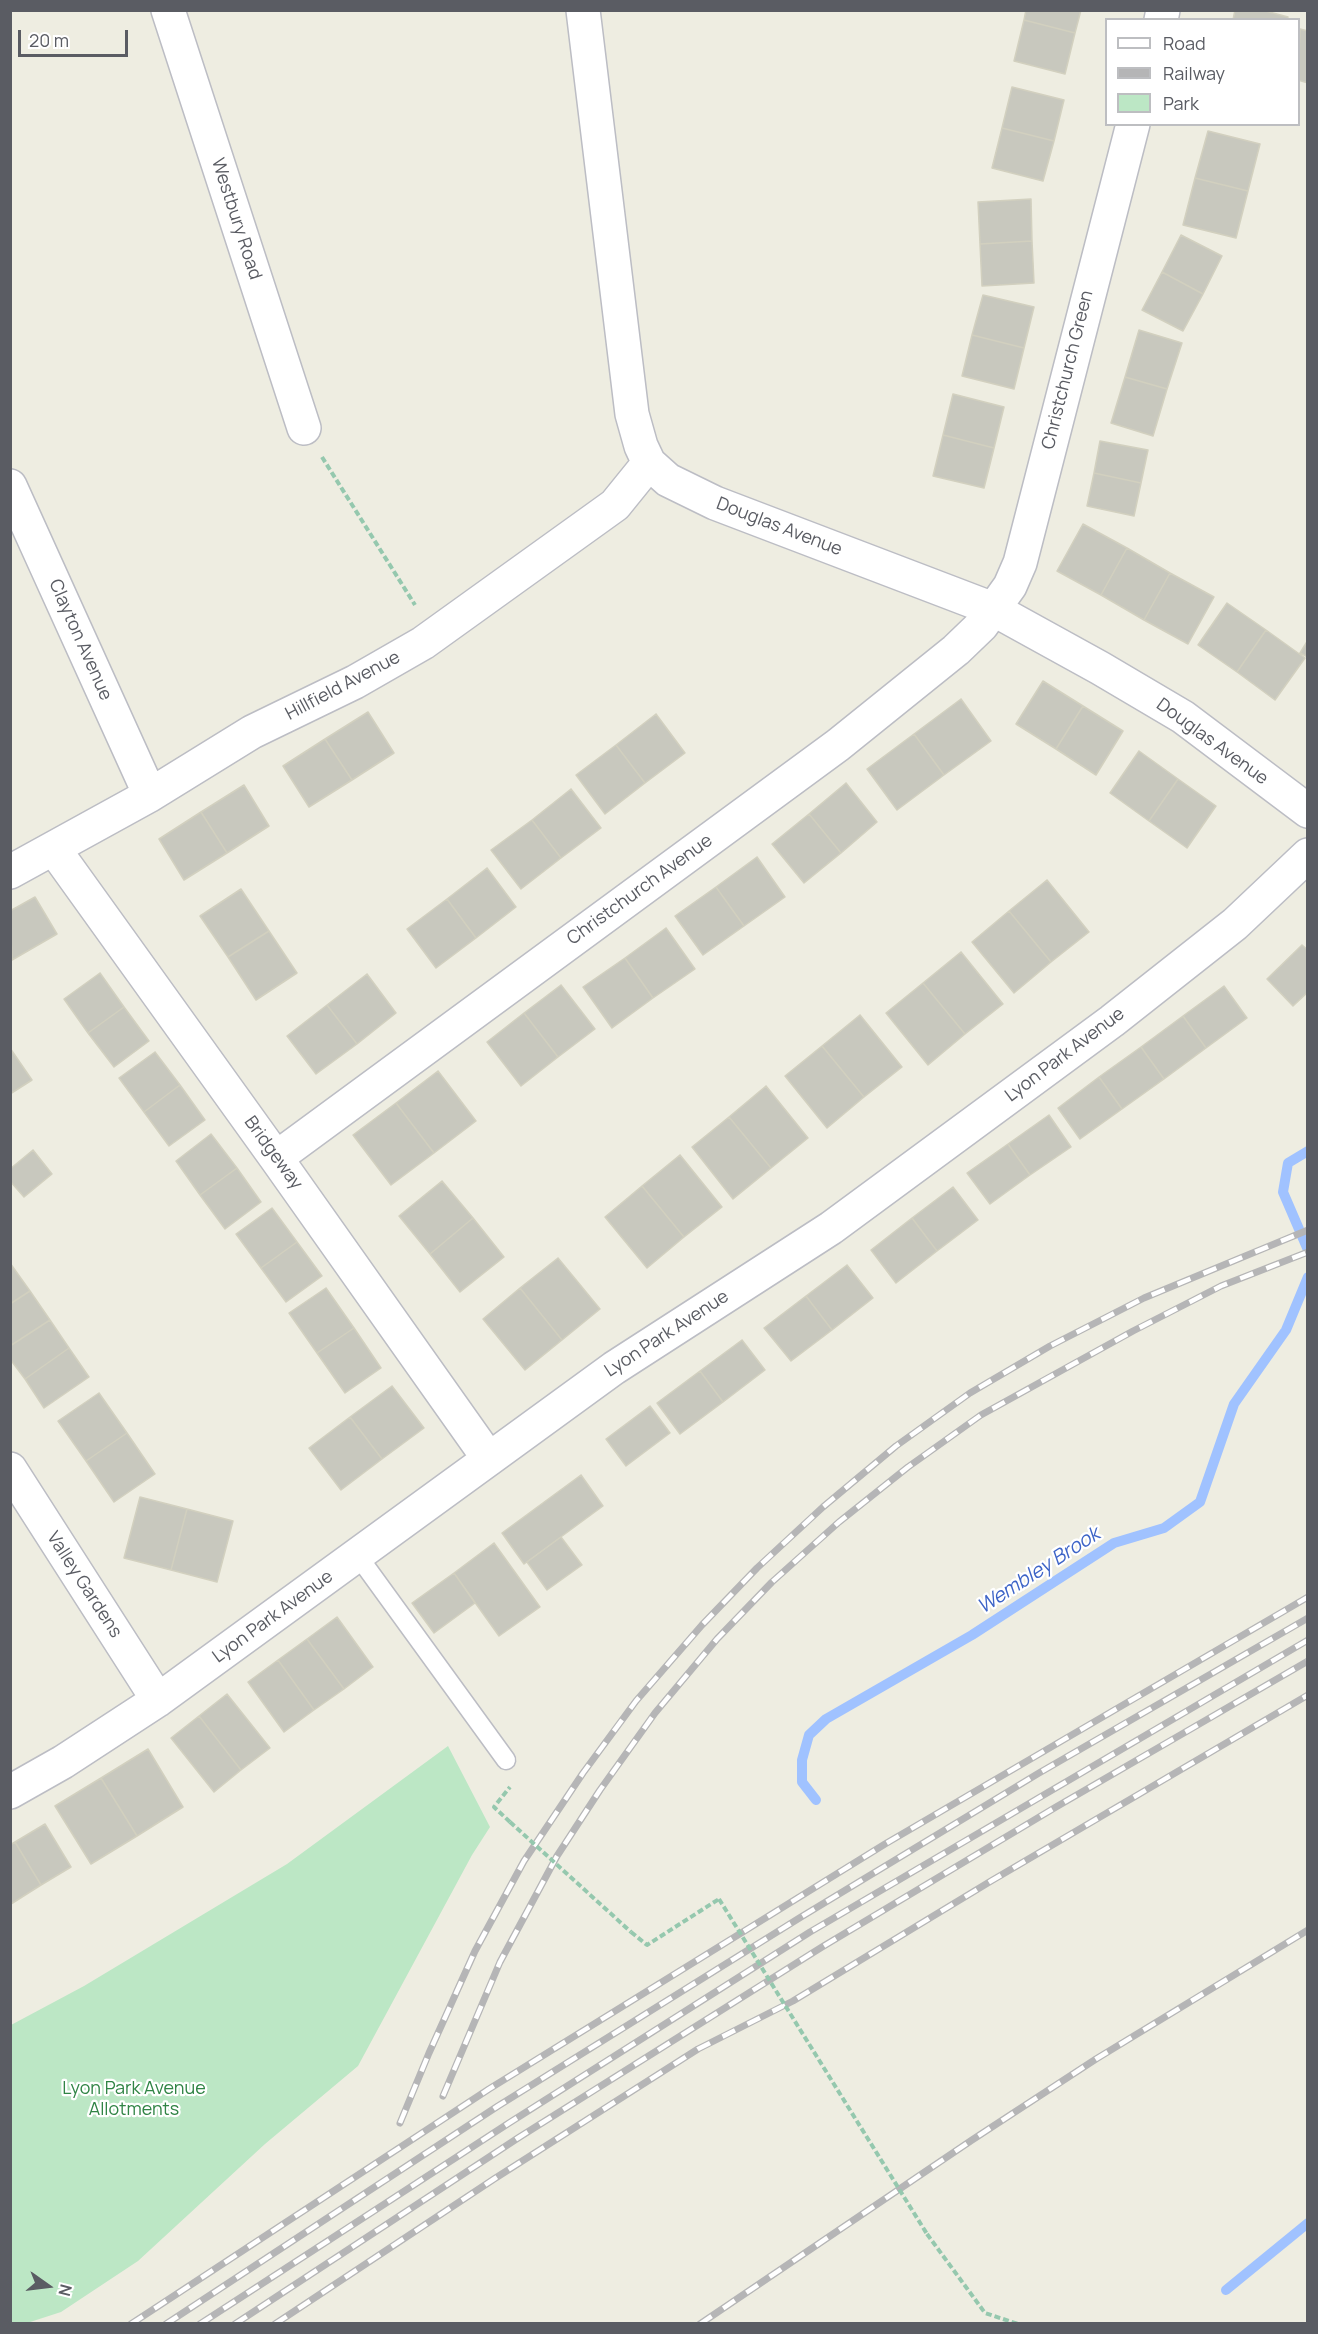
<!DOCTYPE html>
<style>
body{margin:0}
#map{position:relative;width:1318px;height:2334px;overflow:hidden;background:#eeede1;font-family:Manrope,sans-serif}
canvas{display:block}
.frame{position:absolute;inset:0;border:12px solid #5a5c63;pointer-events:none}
.legend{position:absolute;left:1105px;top:18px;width:195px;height:108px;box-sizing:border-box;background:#fff;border:2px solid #bdbec1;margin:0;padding:8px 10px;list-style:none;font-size:18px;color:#5a5c63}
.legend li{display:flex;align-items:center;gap:12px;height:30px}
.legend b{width:30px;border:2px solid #bdbec1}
.north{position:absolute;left:18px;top:2256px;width:60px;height:60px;-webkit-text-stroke:4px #fff;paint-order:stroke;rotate:104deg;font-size:16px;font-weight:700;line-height:24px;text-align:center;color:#5a5c63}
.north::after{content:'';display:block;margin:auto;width:21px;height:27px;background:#5a5c63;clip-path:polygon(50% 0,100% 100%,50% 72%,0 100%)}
.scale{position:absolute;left:18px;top:30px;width:110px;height:27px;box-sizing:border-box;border:3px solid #5a5c63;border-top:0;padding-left:8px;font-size:18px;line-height:21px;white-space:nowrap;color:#5a5c63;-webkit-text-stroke:4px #fff;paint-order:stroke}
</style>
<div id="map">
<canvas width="1318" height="2334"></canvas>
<div class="frame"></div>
<ul class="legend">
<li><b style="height:8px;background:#fff"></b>Road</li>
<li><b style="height:8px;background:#b5b5b6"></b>Railway</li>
<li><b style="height:16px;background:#bce7c5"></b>Park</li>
</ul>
<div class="north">N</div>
<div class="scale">20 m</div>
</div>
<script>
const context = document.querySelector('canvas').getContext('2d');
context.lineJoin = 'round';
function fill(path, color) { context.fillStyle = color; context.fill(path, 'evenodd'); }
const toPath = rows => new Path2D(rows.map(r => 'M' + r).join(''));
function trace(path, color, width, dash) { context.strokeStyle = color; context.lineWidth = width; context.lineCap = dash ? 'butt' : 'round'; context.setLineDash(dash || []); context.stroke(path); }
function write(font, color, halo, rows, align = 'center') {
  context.font = font + ' Manrope,sans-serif'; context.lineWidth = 4.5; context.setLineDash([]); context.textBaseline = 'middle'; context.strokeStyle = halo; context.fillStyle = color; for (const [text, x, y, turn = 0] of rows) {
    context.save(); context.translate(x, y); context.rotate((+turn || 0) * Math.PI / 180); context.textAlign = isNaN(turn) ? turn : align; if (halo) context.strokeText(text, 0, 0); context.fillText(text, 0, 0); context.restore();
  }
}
fill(toPath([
 [448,1746,490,1827,472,1855,358,2066,265,2144,138,2261,61,2312,27,2323,11,2323,11,2025,84,1986,287,1864]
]), '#bce7c5');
trace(toPath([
 [1308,1151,1288,1163,1283,1192,1308,1250],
 [816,1800,802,1782,802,1760,809,1735,826,1719,972,1635,1114,1543,1164,1528,1200,1502,1234,1404,1286,1330,1308,1277],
 [1226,2290,1308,2223]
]), '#a0c2ff', 10);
const building = toPath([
 [1026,10,1081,10,1075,33,1024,20,1026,10],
 [1235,10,1262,10,1288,17,1287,20,1233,20,1235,10],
 [1024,20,1075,33,1065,74,1014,61,1024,20],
 [1300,29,1308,31,1308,83,1298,80,1300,29],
 [1012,87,1064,100,1054,141,1002,128,1012,87],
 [1002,128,1054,141,1043,181,992,168,1002,128],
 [1208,131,1260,144,1248,191,1195,178,1208,131],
 [1195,178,1248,191,1236,238,1183,225,1195,178],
 [1031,199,1032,241,980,244,978,202,1031,199],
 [1181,235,1222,256,1203,294,1162,272,1181,235],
 [1032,241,1034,283,982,286,980,244,1032,241],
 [1162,272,1203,294,1183,331,1142,310,1162,272],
 [983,295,1034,307,1024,348,972,335,983,295],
 [1139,330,1182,343,1167,389,1125,377,1139,330],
 [972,335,1024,348,1014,389,962,376,972,335],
 [1125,377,1167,389,1153,436,1111,423,1125,377],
 [953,394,1004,407,994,448,943,435,953,394],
 [943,435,994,448,984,488,933,476,943,435],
 [1100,441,1148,450,1141,483,1094,473,1100,441],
 [1094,473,1141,483,1134,516,1087,506,1094,473],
 [1083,524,1127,548,1101,595,1057,571,1083,524],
 [1127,548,1170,573,1144,620,1101,595,1127,548],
 [1170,573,1214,597,1188,644,1144,620,1170,573],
 [1227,603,1266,630,1237,672,1198,645,1227,603],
 [1266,630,1305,658,1275,700,1237,672,1266,630],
 [1308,640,1308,657,1300,653,1308,640],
 [1043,681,1083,706,1056,749,1016,724,1043,681],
 [961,699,991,741,944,775,914,734,961,699],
 [1083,706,1123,731,1096,775,1056,749,1083,706],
 [368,712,394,753,352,780,325,739,368,712],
 [656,714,685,753,645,783,616,745,656,714],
 [914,734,944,775,897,810,867,769,914,734],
 [325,739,352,780,309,807,283,766,325,739],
 [616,745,645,783,605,814,576,775,616,745],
 [1139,751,1178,779,1149,821,1110,793,1139,751],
 [1178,779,1216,806,1187,848,1149,821,1178,779],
 [846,783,877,822,841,853,809,814,846,783],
 [244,785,269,826,227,853,201,812,244,785],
 [571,789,601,828,561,858,532,820,571,789],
 [201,812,227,853,184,880,159,839,201,812],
 [809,814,841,853,804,883,772,844,809,814],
 [532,820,561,858,521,889,491,850,532,820],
 [757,857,785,897,744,926,716,887,757,857],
 [487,868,516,907,476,938,447,899,487,868],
 [1047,880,1089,932,1051,962,1009,911,1047,880],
 [716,887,744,926,703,955,675,916,716,887],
 [241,889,269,931,228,957,200,916,241,889],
 [35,897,57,934,12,960,10,911,35,897],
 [447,899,476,938,436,968,407,929,447,899],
 [1009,911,1051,962,1014,993,972,942,1009,911],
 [666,928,695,969,653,998,625,958,666,928],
 [269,931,297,973,256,1000,228,957,269,931],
 [1302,945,1308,950,1308,992,1293,1006,1267,979,1302,945],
 [961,952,1003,1004,965,1034,923,983,961,952],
 [625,958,653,998,612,1028,583,987,625,958],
 [100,973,124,1007,88,1033,64,999,100,973],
 [367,974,396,1013,357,1044,327,1005,367,974],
 [923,983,965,1034,928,1065,886,1013,923,983],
 [561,985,595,1029,558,1057,524,1013,561,985],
 [1224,986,1247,1018,1206,1048,1183,1016,1224,986],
 [327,1005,357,1044,316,1074,287,1036,327,1005],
 [124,1007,149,1041,114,1067,88,1033,124,1007],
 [524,1013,558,1057,521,1086,487,1042,524,1013],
 [860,1015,902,1067,864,1097,822,1046,860,1015],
 [1183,1016,1206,1048,1164,1079,1141,1047,1183,1016],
 [822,1046,864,1097,827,1128,785,1076,822,1046],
 [1141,1047,1164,1079,1122,1109,1099,1077,1141,1047],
 [10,1048,32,1080,10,1094,10,1048],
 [155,1052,180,1085,144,1112,119,1078,155,1052],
 [438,1071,476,1121,434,1153,396,1103,438,1071],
 [1099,1077,1122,1109,1080,1139,1058,1108,1099,1077],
 [180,1085,205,1120,169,1146,144,1112,180,1085],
 [766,1086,808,1138,771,1168,729,1117,766,1086],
 [396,1103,434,1153,391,1185,353,1135,396,1103],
 [1049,1115,1071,1147,1030,1175,1008,1144,1049,1115],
 [729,1117,771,1168,733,1199,692,1147,729,1117],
 [211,1134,237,1168,200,1195,176,1161,211,1134],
 [1008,1144,1030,1175,990,1204,967,1173,1008,1144],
 [33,1150,52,1174,24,1197,10,1181,10,1169,33,1150],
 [680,1155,722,1207,684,1237,642,1186,680,1155],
 [237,1168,261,1202,225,1229,200,1195,237,1168],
 [442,1181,473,1218,430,1254,399,1216,442,1181],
 [642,1186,684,1237,647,1268,605,1217,642,1186],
 [953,1187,978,1220,937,1251,912,1218,953,1187],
 [272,1208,297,1242,261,1268,236,1234,272,1208],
 [473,1218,504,1257,460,1292,430,1254,473,1218],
 [912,1218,937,1251,896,1283,871,1250,912,1218],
 [297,1242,322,1276,286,1302,261,1268,297,1242],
 [558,1258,600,1309,562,1340,520,1288,558,1258],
 [10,1263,30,1291,10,1304,10,1263],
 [847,1265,873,1298,832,1330,806,1296,847,1265],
 [326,1288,354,1328,317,1353,289,1313,326,1288],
 [520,1288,562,1340,525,1370,483,1319,520,1288],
 [30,1291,50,1320,10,1346,10,1304,30,1291],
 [806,1296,832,1330,791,1361,764,1328,806,1296],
 [50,1320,69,1348,25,1379,10,1359,10,1346,50,1320],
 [354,1328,381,1368,345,1393,317,1353,354,1328],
 [742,1340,765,1370,723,1402,700,1371,742,1340],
 [69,1348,89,1377,44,1408,25,1379,69,1348],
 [700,1371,723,1402,680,1434,657,1403,700,1371],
 [392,1386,424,1428,382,1459,350,1417,392,1386],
 [99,1393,127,1433,86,1461,58,1421,99,1393],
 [650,1406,670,1433,626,1466,606,1439,650,1406],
 [350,1417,382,1459,341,1490,309,1448,350,1417],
 [127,1433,155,1474,114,1502,86,1461,127,1433],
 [581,1475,603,1506,524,1564,502,1533,581,1475],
 [140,1497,187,1509,171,1570,124,1558,140,1497],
 [187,1509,233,1521,217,1582,171,1570,187,1509],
 [561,1537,582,1565,547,1590,527,1562,561,1537],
 [494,1543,540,1607,499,1636,454,1573,494,1543],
 [454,1573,475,1603,434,1633,412,1603,454,1573],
 [337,1617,373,1667,344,1689,307,1639,337,1617],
 [307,1639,344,1689,314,1710,278,1660,307,1639],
 [278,1660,314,1710,284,1732,248,1682,278,1660],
 [227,1694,270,1748,241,1770,199,1716,227,1694],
 [199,1716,241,1770,214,1792,171,1738,199,1716],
 [148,1749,183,1807,137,1836,101,1778,148,1749],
 [101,1778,137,1836,91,1864,55,1806,101,1778],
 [45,1824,71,1867,41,1885,15,1842,45,1824],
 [15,1842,41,1885,11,1904,10,1845,15,1842]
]);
fill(building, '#c8c8be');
trace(building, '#d2d0bf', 1.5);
const service = toPath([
 [358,1556,506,1760]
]);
const minor = toPath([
 [168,10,304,428],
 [583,10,632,414,641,446,649,463,668,480,715,503,993,609,1100,668,1183,717,1308,811],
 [1161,20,1163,10],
 [10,486,150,795],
 [54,849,276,1158,489,1459],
 [10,872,150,795,252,732,355,682,423,643,615,505,649,463],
 [276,1158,838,745,956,650,982,625,1010,586,1020,563,1133,124],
 [10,1469,158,1700],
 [10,1792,63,1762,158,1700,614,1368,831,1228,1112,1021,1235,924,1308,855]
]);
trace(service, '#bcbdc4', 21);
trace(minor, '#bcbdc4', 36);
trace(toPath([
 [322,457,415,605],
 [510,1822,494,1807,510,1787],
 [631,1932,647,1945,719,1899],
 [927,2234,985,2313,1018,2324]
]), '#95c8ae', 4, [6, 3]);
trace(service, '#fff', 18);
trace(minor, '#fff', 33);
const rail = toPath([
 [443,2096,500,1962,557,1856,600,1790,655,1713,717,1639,772,1582,839,1522,908,1467,981,1415,1133,1331,1221,1286,1308,1252],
 [400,2123,429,2053,475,1951,524,1861,583,1773,636,1701,702,1625,757,1568,823,1507,896,1446,970,1393,1050,1346,1144,1298,1308,1230],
 [131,2324,489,2089,885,1844,1308,1597],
 [166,2324,498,2106,801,1917,1039,1773,1308,1618],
 [200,2324,509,2123,810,1932,1308,1640],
 [235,2324,518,2138,822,1947,1056,1807,1308,1661],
 [275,2324,494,2179,698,2049,793,2001,991,1881,1308,1695],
 [700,2324,972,2140,1096,2059,1308,1930]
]);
trace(rail, '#b5b5b6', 7);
trace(rail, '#fff', 4.5, [14]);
trace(toPath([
 [510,1822,631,1932],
 [719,1899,927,2234]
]), '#95c8ae', 4, [6, 3]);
write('18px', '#5a5c63', '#fff', [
 ["Westbury Road",236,219,72],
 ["Christchurch Green",1068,370,-76],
 ["Douglas Avenue",779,527,21],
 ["Clayton Avenue",80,640,66],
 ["Hillfield Avenue",343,686,-28],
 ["Douglas Avenue",1212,742,36],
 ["Christchurch Avenue",640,890,-36],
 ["Lyon Park Avenue",1065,1055,-37],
 ["Bridgeway",273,1153,54],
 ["Lyon Park Avenue",667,1334,-33],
 ["Valley Gardens",84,1585,57],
 ["Lyon Park Avenue",273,1617,-36]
]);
write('18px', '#308445', '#fff', [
 ["Lyon Park Avenue",134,2089],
 ["Allotments",134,2110]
]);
write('italic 20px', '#3d64c7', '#fff', [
 ["Wembley Brook",1039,1571,-33]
]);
</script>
